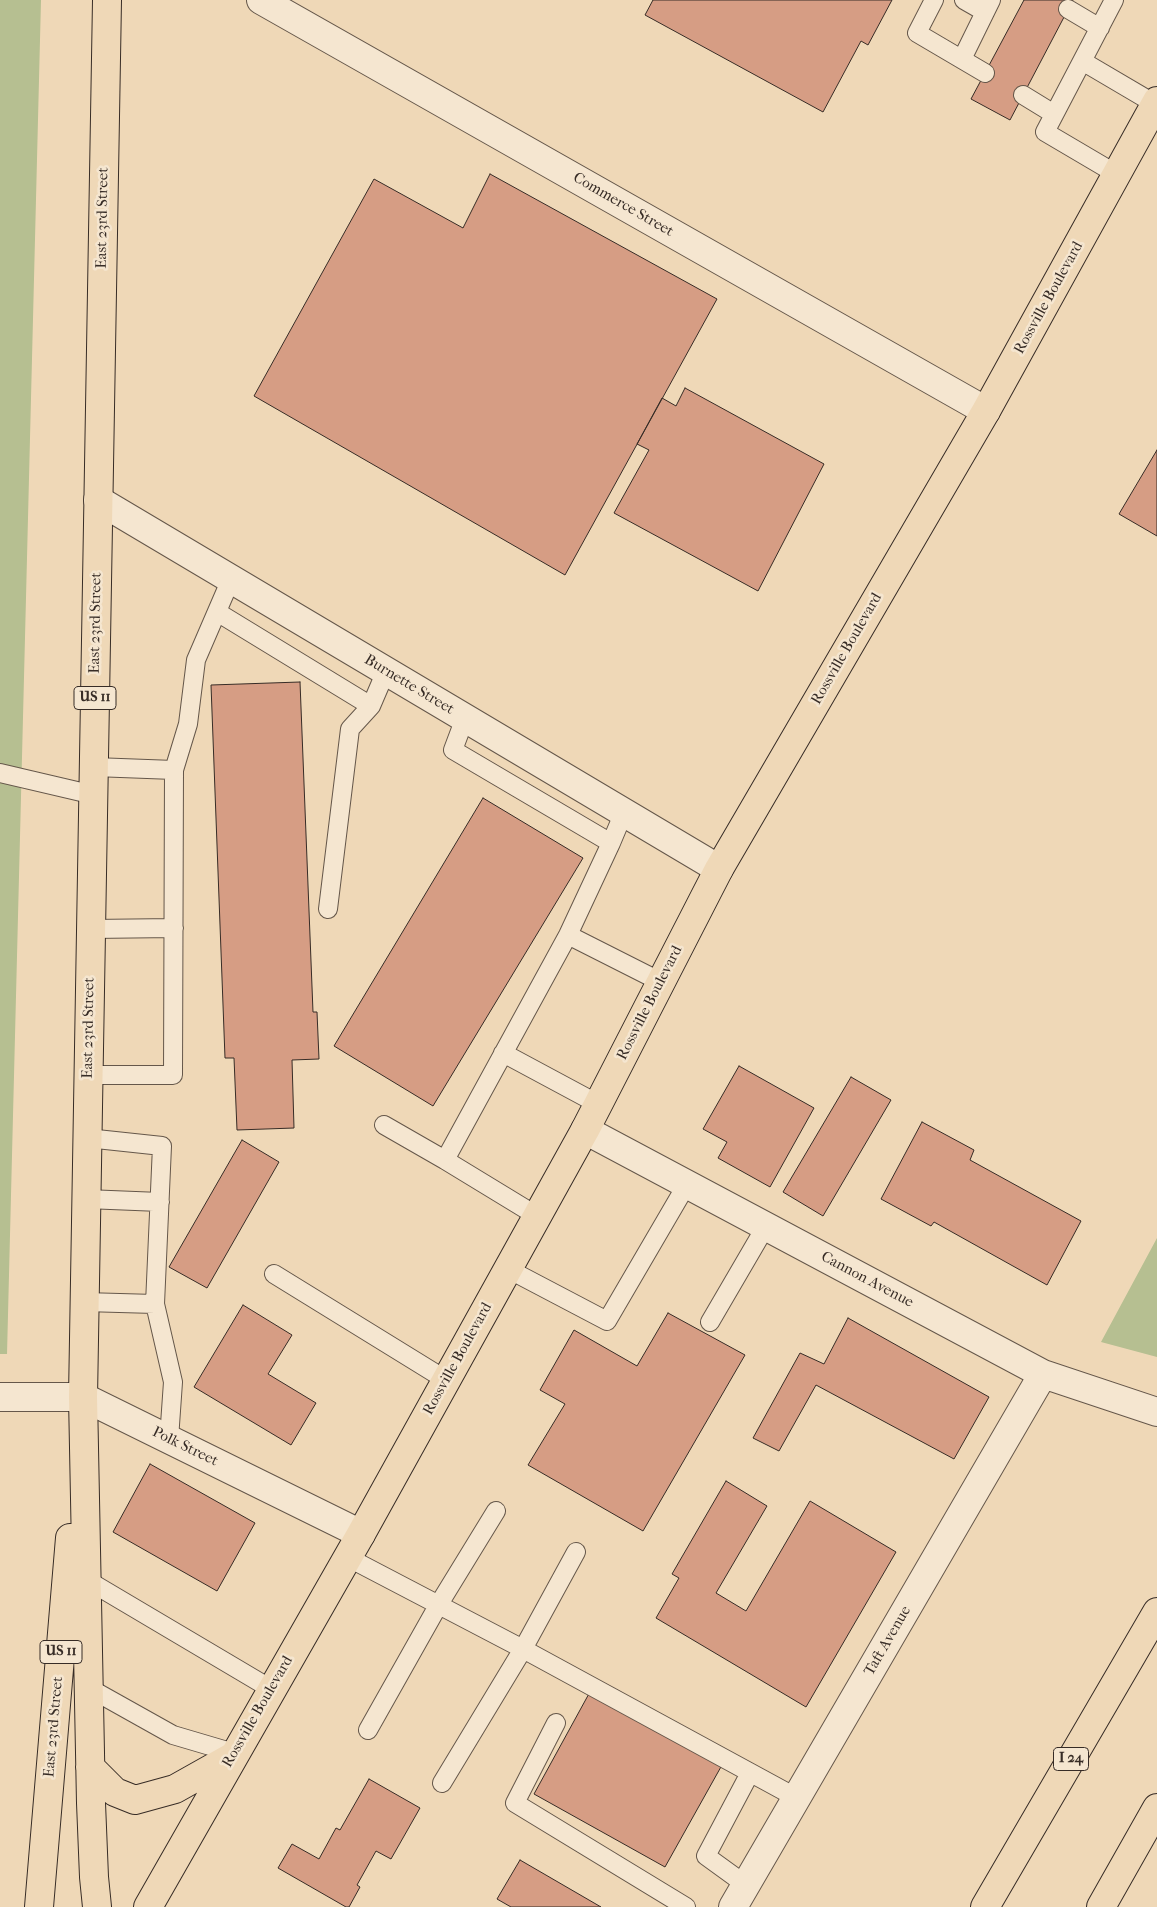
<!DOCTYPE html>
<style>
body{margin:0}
canvas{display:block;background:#efd8b7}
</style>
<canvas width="1157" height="1907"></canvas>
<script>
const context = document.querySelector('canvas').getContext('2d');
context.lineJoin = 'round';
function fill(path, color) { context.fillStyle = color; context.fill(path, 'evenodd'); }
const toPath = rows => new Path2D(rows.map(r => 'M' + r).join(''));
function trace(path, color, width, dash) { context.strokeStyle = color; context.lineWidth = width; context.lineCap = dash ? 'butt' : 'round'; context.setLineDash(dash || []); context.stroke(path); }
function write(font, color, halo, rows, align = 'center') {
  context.font = font + ' "IM FELL French Canon",serif'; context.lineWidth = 5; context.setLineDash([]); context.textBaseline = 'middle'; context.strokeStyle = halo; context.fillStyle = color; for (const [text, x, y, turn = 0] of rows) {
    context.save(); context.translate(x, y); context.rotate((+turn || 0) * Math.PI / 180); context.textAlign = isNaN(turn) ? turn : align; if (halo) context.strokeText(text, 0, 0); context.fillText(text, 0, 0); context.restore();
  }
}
fill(toPath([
 [0,0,41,0,7,1354,0,1354],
 [1157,1238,1157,1357,1101,1342]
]), '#b6bf91');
const building = toPath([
 [653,0,892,0,868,45,861,41,823,112,645,15,653,0],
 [1024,0,1073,0,1010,120,971,99,1024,0],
 [490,174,717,299,565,575,254,396,374,179,463,228,490,174],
 [685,388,824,464,758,591,614,513,649,450,637,444,662,398,676,406,685,388],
 [1157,450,1157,536,1119,514,1157,450],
 [300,682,313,1012,317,1012,319,1059,292,1060,294,1128,237,1130,234,1058,225,1058,211,685,300,682],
 [483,798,583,858,433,1106,334,1046,483,798],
 [739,1066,814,1108,770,1187,718,1158,727,1142,703,1129,739,1066],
 [851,1077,891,1100,823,1216,783,1192,851,1077],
 [922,1122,974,1150,970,1160,1081,1221,1047,1285,934,1222,931,1226,881,1199,922,1122],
 [242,1140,279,1162,207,1288,169,1267,242,1140],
 [243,1305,292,1335,268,1374,316,1403,291,1445,194,1387,243,1305],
 [668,1313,745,1355,643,1531,528,1465,565,1404,540,1390,574,1330,637,1366,668,1313],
 [848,1318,989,1397,954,1459,816,1385,779,1451,753,1438,800,1353,824,1364,848,1318],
 [150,1464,255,1523,217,1591,113,1532,150,1464],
 [726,1481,767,1506,716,1593,746,1611,810,1501,896,1552,806,1707,656,1618,679,1578,672,1574,726,1481],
 [591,1690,722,1765,665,1867,534,1794,591,1690],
 [369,1779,420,1808,391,1859,376,1851,357,1885,360,1887,349,1907,346,1907,278,1868,292,1844,319,1859,336,1828,340,1830,369,1779],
 [520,1860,601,1907,511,1907,497,1899,520,1860]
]);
fill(building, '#d69d84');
trace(building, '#372c26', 1);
const lane = toPath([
 [934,0,917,33,985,73],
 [964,0,985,12],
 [1114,0,1045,132,1118,175],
 [1068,9,1100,28],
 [962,59,991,0],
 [1082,61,1155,104],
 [1023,95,1054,114],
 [217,612,371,706,386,671],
 [465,718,453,750,611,843,568,935,445,1160,537,1216],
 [94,767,174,770],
 [0,773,94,795],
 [611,843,624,812],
 [328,909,350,729,371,706],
 [91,929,174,928],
 [568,935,661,982],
 [503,1053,598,1104],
 [88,1075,173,1075,174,770,188,724,196,660,231,579],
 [384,1125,445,1160],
 [87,1138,162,1146,155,1304,173,1382,169,1439],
 [86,1199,160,1202],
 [508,1269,607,1321,687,1184],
 [274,1274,446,1380],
 [84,1302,155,1304],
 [710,1322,766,1226],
 [347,1557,523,1649,797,1798],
 [87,1580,271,1689],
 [89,1688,173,1735,234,1753],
 [556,1723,515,1803,686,1907],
 [368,1730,439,1604,496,1511],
 [442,1783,523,1649,576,1552],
 [746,1885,706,1856,750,1773]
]);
const street = toPath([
 [261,0,986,411],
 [98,500,719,869],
 [585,1130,1043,1374,1157,1412],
 [0,1397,83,1397,361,1534],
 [733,1907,1043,1374]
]);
const primary = toPath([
 [90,1767,115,1792,135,1800,175,1789,232,1757],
 [39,1907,70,1538],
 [97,1907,94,1877,91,1803,83,1397,107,0],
 [148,1907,361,1534,585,1130,719,869,986,411,1157,101]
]);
const highway = toPath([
 [985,1907,1157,1612],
 [1101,1907,1157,1808]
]);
trace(lane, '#65574a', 20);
trace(street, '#65574a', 30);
trace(primary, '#372c26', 30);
trace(highway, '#372c26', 30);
trace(lane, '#f5e6d0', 18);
trace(street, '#f5e6d0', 28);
trace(primary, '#efd8b7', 28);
trace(highway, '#efd8b7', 28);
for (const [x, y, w] of [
 [95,698,42],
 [61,1652,42],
 [1071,1759,35]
]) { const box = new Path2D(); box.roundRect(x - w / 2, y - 11.5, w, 23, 4); context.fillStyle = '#f5e6d0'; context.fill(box); trace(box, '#372c26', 1); }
write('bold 14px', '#372c26', null, [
 ["US 11",95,698],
 ["US 11",61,1652],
 ["I 24",1071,1759]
]);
write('15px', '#372c26', '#f5e6d0', [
 ["Commerce Street",623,205,30],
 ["East 23rd Street",103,218,-89],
 ["Rossville Boulevard",1049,298,-61],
 ["East 23rd Street",96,623,-89],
 ["Rossville Boulevard",847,649,-60],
 ["Burnette Street",409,685,31],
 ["Rossville Boulevard",650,1003,-63],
 ["East 23rd Street",89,1028,-89],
 ["Cannon Avenue",867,1280,28],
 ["Rossville Boulevard",458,1359,-61],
 ["Polk Street",185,1447,26],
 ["Taft Avenue",888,1641,-60],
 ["Rossville Boulevard",258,1712,-60],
 ["East 23rd Street",54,1727,-85]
]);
</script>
